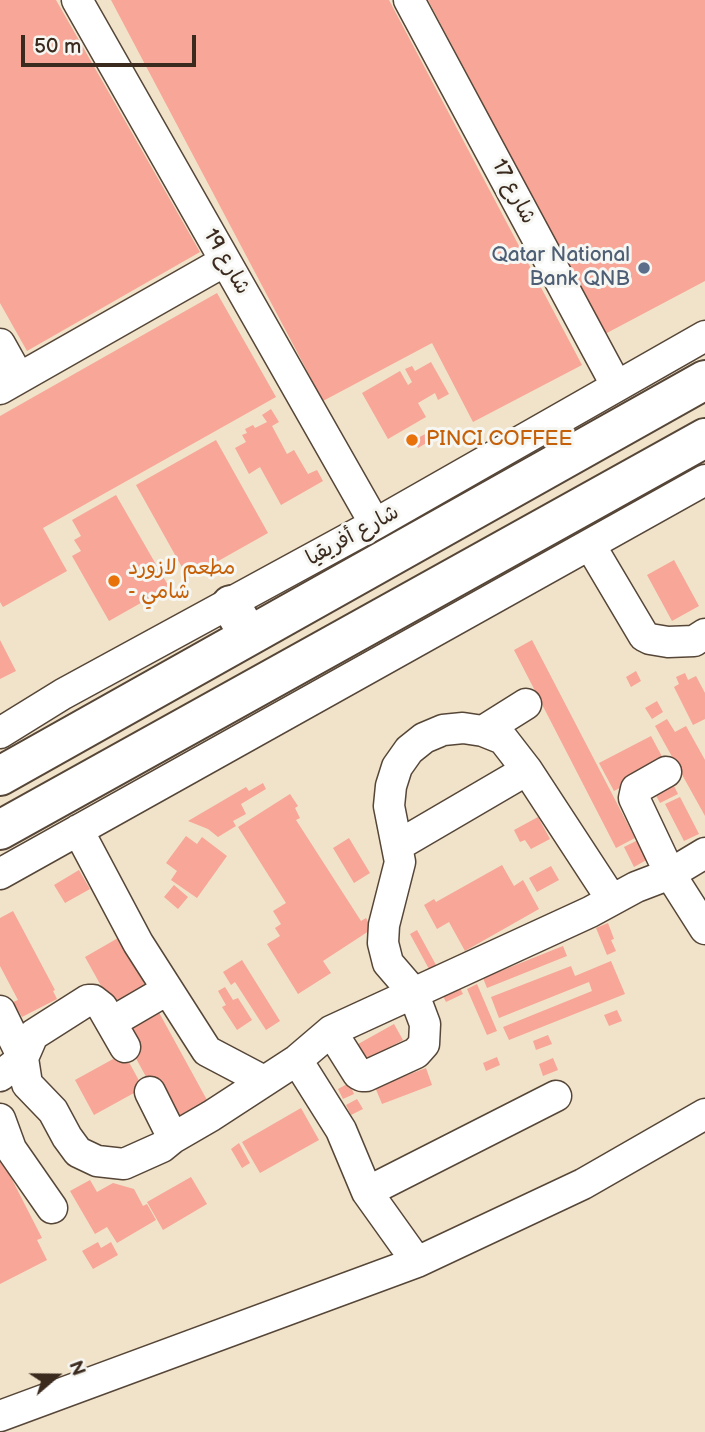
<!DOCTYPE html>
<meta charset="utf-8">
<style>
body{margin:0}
#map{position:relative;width:705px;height:1432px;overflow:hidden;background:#f1e3c9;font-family:"Balsamiq Sans",sans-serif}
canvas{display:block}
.north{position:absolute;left:21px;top:1341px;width:70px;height:70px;-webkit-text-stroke:5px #f6f6f2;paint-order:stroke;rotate:70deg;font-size:19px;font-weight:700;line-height:28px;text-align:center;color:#3b2a1e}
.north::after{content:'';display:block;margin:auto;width:24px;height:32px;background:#3b2a1e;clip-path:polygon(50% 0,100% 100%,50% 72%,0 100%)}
.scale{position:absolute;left:21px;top:35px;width:175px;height:32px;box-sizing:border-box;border:4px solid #3b2a1e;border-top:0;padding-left:9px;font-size:21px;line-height:24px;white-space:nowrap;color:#3b2a1e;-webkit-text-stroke:5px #f6f6f2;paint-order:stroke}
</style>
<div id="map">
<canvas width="705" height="1432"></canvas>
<div class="north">N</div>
<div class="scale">50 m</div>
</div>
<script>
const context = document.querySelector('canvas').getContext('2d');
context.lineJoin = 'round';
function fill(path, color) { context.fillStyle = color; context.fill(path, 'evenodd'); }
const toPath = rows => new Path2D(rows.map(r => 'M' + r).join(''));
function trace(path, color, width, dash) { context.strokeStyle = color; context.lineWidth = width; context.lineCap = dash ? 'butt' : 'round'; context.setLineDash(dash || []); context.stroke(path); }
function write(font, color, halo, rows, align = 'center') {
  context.font = font + ' "Balsamiq Sans","Playpen Sans Arabic",sans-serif'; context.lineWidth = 6; context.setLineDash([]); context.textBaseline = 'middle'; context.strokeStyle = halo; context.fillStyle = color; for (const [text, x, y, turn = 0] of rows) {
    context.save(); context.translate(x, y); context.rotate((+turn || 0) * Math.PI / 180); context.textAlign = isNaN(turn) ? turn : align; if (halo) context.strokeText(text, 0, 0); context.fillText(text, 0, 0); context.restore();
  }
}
fill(toPath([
 [0,0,56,0,200,252,27,351,0,303],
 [111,0,389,0,582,365,473,422,432,343,323,401],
 [428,0,705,0,705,281,605,334],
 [217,293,276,397,43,528,67,571,3,607,0,602,0,416],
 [431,362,449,394,438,400,435,393,418,403,426,417,388,439,362,393,400,371,408,385,412,382,405,369,412,366,415,371],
 [271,409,279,422,272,426,287,454,294,450,308,474,317,470,323,481,281,505,260,467,249,474,235,448,246,442,242,435,247,433,245,429,253,425,255,428,267,422,262,415],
 [429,432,433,439,418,448,414,440],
 [216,440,268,533,188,578,136,485],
 [116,495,169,587,109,621,72,556,81,551,74,540,81,536,72,520],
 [674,560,699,606,672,621,647,575],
 [0,640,16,671,0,679],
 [532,640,635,838,616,848,514,650],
 [636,671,641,681,631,687,626,677],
 [685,673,688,680,696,676,705,693,705,719,693,725,674,687,679,684,676,677],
 [657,701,663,712,652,719,645,708],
 [667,719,675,732,686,726,705,760,705,816,655,726],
 [651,736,666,764,614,791,599,763],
 [670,778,678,794,660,803,652,788],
 [263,783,266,789,241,804,246,814,233,821,236,826,218,837,208,829,188,821,246,787,249,791],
 [290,794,298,806,295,808,300,818,296,820,361,921,366,918,372,929,323,961,331,973,298,994,267,944,280,936,275,928,281,924,273,911,286,903,238,827],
 [680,797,699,834,684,841,665,804],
 [538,817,550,839,531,849,525,840,520,842,514,830],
 [186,836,197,844,202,837,227,856,197,898,171,880,177,871,166,863],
 [349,838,370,873,354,883,333,848],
 [640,839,650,858,634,867,624,847],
 [502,865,514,886,523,880,539,909,465,951,449,922,437,929,424,905,434,899,436,902],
 [551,866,559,880,537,892,529,878],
 [79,870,90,889,65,903,54,885],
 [174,885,188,897,178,909,164,897],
 [13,911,55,990,53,991,57,999,22,1017,13,1002,18,1000,0,966,0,918],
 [608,923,614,939,611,940,616,951,607,955,596,928],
 [417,930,436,965,429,969,410,934],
 [118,938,148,990,114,1009,85,957],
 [563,946,567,956,487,988,483,978],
 [242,960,280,1021,266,1030,235,982,231,985,223,972],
 [611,961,625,994,509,1040,503,1027,592,991,589,982,499,1018,491,997,571,966,575,976],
 [458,984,463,994,446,1002,441,992],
 [477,984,497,1031,487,1035,467,989],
 [225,987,233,1000,238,998,252,1020,237,1030,222,1007,226,1005,218,991],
 [156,1007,207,1100,170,1121,119,1027],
 [617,1010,622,1021,609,1026,604,1015],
 [394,1024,403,1040,359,1064,351,1048],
 [548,1035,552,1044,536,1050,533,1041],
 [124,1053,143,1088,94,1115,75,1080],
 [497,1057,500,1065,486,1071,483,1063],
 [553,1058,558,1070,543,1076,539,1064],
 [426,1068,432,1085,382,1104,375,1087],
 [349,1083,354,1094,343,1099,338,1089],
 [357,1099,363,1109,351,1115,346,1105],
 [301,1108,319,1140,260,1173,242,1142],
 [239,1143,250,1163,242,1168,231,1149],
 [0,1156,42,1238,37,1240,47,1260,0,1284],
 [191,1177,207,1204,163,1230,147,1202],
 [90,1180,97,1192,113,1183,134,1189,143,1206,147,1204,156,1220,117,1243,107,1227,95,1234,70,1191],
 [98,1242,101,1248,111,1242,118,1255,93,1269,82,1251]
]), '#f7a697');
const minor = toPath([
 [77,0,375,524],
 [409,0,616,385],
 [0,344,19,378],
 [0,389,225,261],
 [590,545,644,636,650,639,668,642,694,641,705,634],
 [483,731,526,704],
 [0,733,63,694,375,524,705,336],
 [666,772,636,789,634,798,670,874,705,929],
 [78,830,138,943,207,1051,264,1081],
 [397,846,527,770],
 [0,874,705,480],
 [0,1011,23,1058,27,1084,53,1111,67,1137,78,1152,97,1161,124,1164,162,1147,173,1138,211,1116,297,1060,331,1031,590,912,636,887,670,874,705,853],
 [112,1022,167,990],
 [331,1031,358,1074,362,1076,366,1076,416,1053,424,1044,425,1024,413,992,388,963,383,943,384,925,400,862,389,806,391,786,397,767,409,750,424,738,443,730,463,728,483,731,503,739,527,770,612,900],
 [297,1060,341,1130,367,1192,417,1262],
 [0,1076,23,1058,33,1035,88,1000,93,1000,102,1007,125,1047],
 [150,1092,173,1138],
 [0,1119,11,1149,52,1208],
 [367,1192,556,1096],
 [0,1416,417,1262,583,1184,705,1114]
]);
const highway = toPath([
 [231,605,249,636],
 [0,776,705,380],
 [0,830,705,438]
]);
trace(minor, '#564638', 33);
trace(highway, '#564638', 42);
trace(minor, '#fff', 30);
trace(highway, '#fff', 38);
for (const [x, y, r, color] of [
 [644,268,7,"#5c6f8a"],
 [412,440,7,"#e8710a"],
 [114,581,7,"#e8710a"]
]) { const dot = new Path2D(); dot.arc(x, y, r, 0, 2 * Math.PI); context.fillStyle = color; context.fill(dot); trace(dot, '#f6f6f2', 2.5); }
write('21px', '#3b2a1e', '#f6f6f2', [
 ["شارع 17",513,192,62],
 ["شارع 19",226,262,60],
 ["شارع أفريقيا",353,536,-29]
]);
write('21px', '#4e5e75', '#f6f6f2', [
 ["Qatar National",630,256],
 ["Bank QNB",630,280]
], 'right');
write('21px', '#c56008', '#f6f6f2', [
 ["PINCI COFFEE",426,440],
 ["مطعم لازورد",128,569],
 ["- شامي",128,593]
], 'left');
</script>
